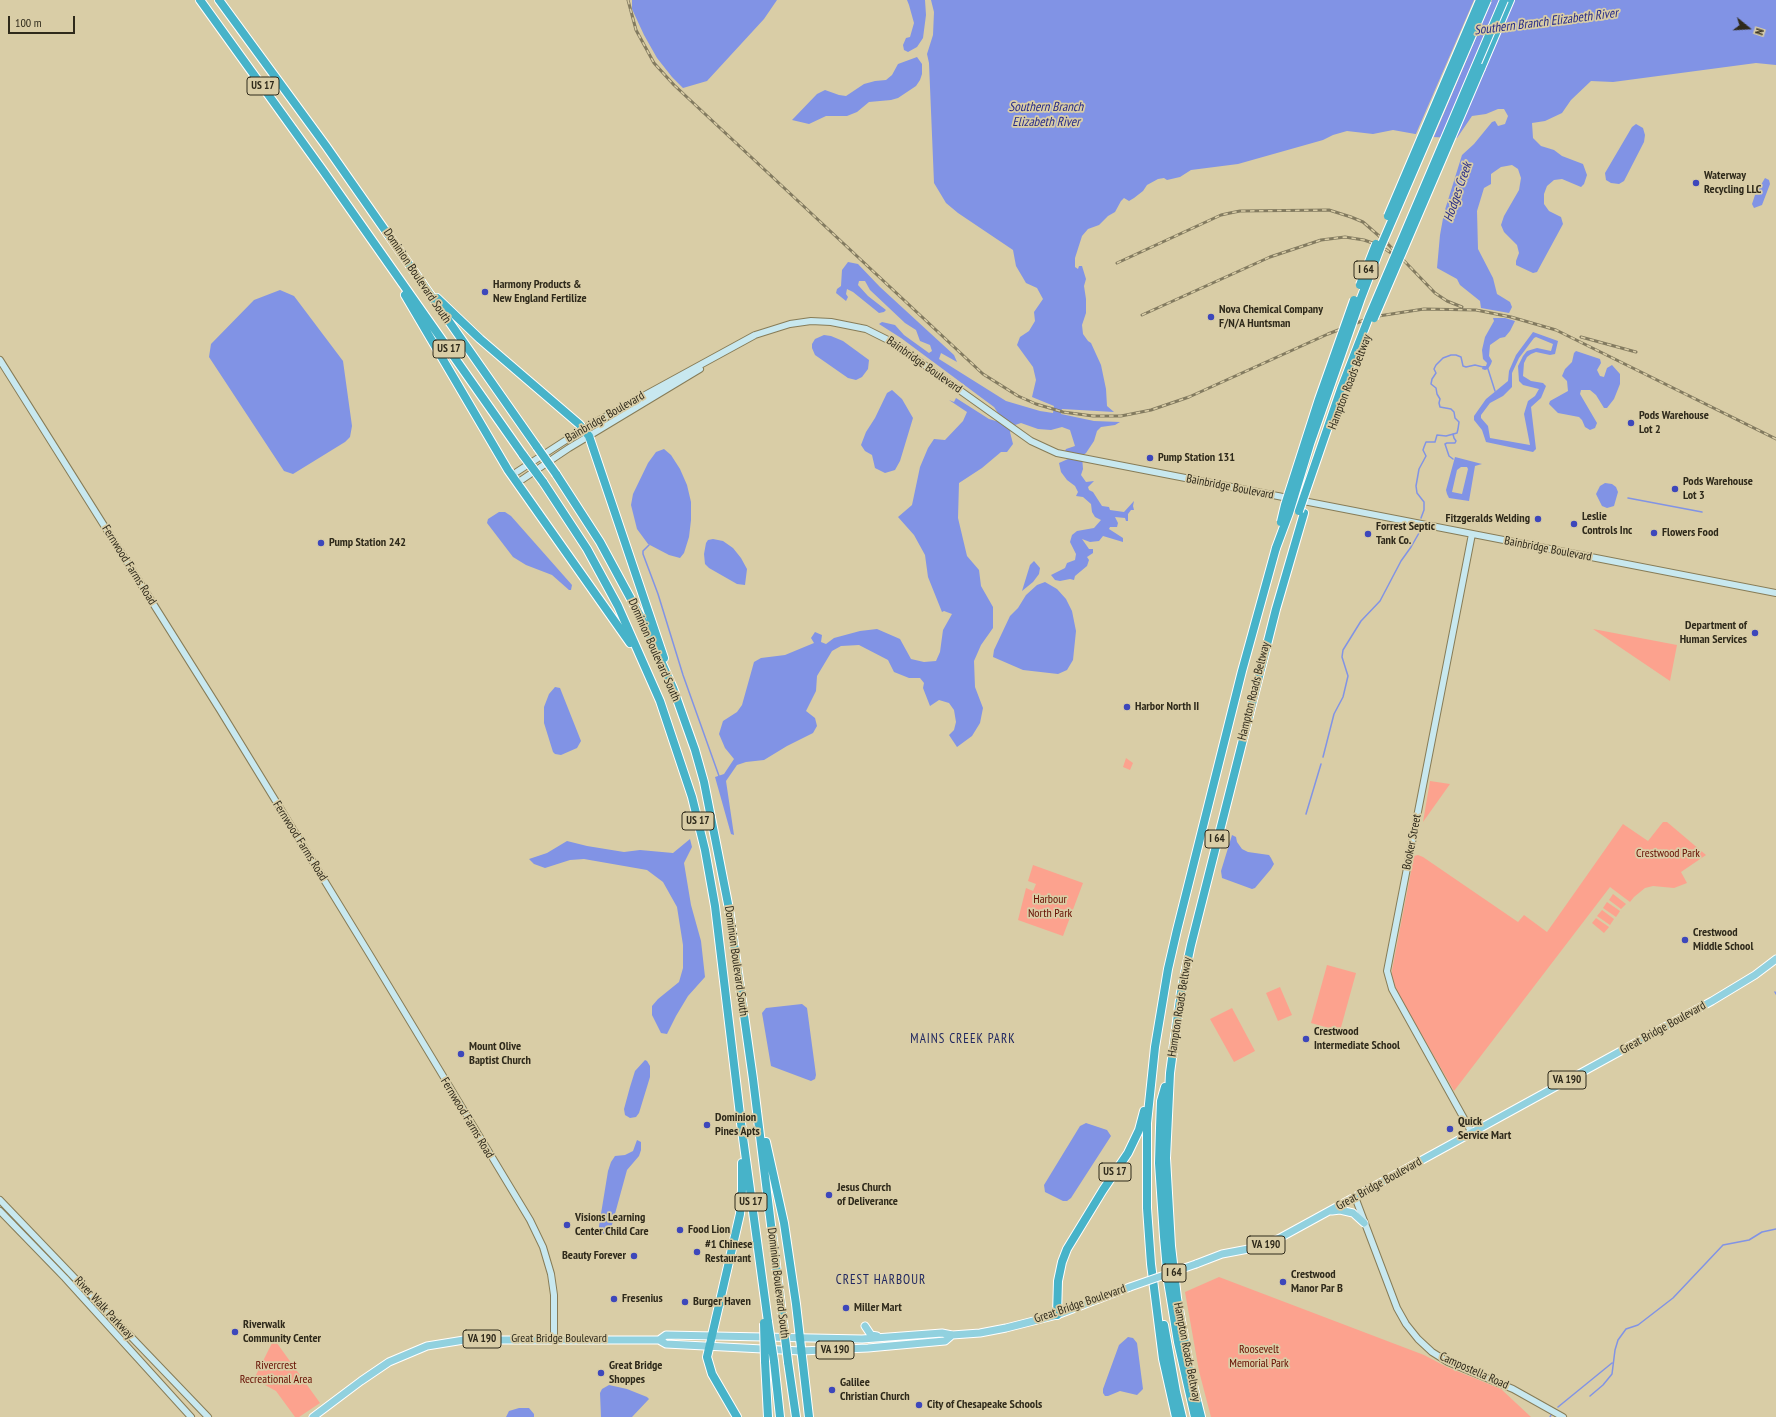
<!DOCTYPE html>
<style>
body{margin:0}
#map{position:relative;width:1776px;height:1417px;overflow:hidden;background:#d9cda6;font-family:"PT Sans Narrow",sans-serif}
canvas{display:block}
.north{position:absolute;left:1728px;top:8px;width:40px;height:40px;-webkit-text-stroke:3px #d9cda6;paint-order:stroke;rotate:108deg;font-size:11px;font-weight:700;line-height:16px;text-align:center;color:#2f2a1b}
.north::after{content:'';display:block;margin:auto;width:14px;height:18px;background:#2f2a1b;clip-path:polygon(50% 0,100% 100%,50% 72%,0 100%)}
.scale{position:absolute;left:8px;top:16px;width:67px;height:18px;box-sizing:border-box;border:2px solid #2f2a1b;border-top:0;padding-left:5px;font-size:12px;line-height:14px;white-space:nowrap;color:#2f2a1b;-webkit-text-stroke:3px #d9cda6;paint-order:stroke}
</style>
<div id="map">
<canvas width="1776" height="1417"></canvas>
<div class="north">N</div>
<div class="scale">100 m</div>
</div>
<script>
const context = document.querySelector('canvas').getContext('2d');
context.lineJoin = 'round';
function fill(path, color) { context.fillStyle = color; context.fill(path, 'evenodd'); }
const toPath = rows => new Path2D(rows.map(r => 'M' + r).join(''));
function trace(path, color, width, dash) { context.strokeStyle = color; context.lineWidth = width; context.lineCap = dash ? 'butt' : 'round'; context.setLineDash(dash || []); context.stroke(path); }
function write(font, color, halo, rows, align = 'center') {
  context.font = font + ' "PT Sans Narrow",sans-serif'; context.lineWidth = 3.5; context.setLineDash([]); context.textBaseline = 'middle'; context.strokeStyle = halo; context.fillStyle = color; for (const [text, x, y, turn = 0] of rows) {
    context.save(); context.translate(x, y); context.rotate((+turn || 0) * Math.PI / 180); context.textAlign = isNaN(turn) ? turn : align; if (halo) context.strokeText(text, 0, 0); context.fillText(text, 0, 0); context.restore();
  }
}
fill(toPath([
 [1593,629,1677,645,1670,681],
 [1126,758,1133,763,1130,770,1123,767],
 [1430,781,1450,784,1423,822],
 [1663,822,1667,822,1706,855,1681,872,1687,883,1674,888,1653,886,1645,888,1634,897,1630,902,1610,887,1454,1091,1396,990,1392,980,1392,970,1414,856,1418,855,1423,857,1518,922,1524,915,1547,932,1623,824,1648,841],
 [1033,865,1083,883,1063,936,1018,920,1026,888,1033,891,1036,884,1028,881],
 [1613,894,1626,904,1621,909,1609,900],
 [1607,902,1620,911,1616,917,1603,908],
 [1602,910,1614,919,1610,925,1597,916],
 [1596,918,1609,927,1604,933,1592,923],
 [1327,965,1356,973,1340,1031,1311,1023],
 [1280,987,1292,1015,1278,1021,1266,993],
 [1232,1008,1255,1051,1234,1062,1210,1019],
 [1219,1277,1424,1355,1447,1367,1501,1389,1531,1417,1211,1417,1199,1371,1185,1292],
 [274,1339,320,1403,299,1417,295,1417,276,1391,254,1379]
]), '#fca28e');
fill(toPath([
 [632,0,777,0,764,19,707,81,683,88,672,77,657,58,644,35,632,9],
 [907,0,925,0,926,15,923,38,917,47,908,52,904,50,903,45,906,38,910,37,914,23,909,5],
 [931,0,1776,0,1776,65,1756,63,1613,82,1591,81,1571,100,1562,113,1545,121,1532,123,1533,138,1541,146,1554,150,1562,156,1583,164,1587,175,1584,184,1581,187,1562,179,1554,180,1547,186,1544,194,1544,204,1549,211,1561,217,1563,224,1537,272,1533,273,1516,265,1516,261,1519,253,1517,245,1504,232,1501,225,1504,216,1519,190,1521,178,1518,169,1512,165,1501,167,1491,174,1491,184,1484,188,1477,211,1478,249,1493,278,1497,294,1510,302,1512,307,1509,313,1481,308,1480,301,1460,285,1457,279,1437,268,1440,235,1444,213,1462,155,1474,144,1492,122,1495,121,1498,126,1505,124,1508,116,1504,109,1498,109,1486,114,1472,116,1457,138,1432,137,1393,130,1373,134,1347,131,1333,135,1323,140,1238,164,1191,170,1180,177,1167,180,1164,178,1158,179,1147,185,1143,191,1134,198,1129,201,1124,198,1121,201,1115,212,1108,216,1099,225,1088,229,1082,236,1075,258,1075,267,1078,269,1079,266,1082,266,1086,279,1084,286,1086,299,1086,313,1082,325,1083,334,1088,341,1091,343,1101,365,1106,389,1107,406,1114,412,1062,409,1061,414,1094,421,1120,422,1115,425,1101,427,1097,431,1094,441,1086,453,1082,456,1083,469,1081,475,1086,482,1094,481,1088,487,1089,490,1093,492,1102,506,1109,507,1110,510,1124,512,1134,501,1133,506,1134,510,1131,510,1128,514,1128,521,1126,521,1125,518,1115,517,1118,523,1117,527,1110,527,1109,529,1123,538,1123,542,1103,536,1099,541,1090,542,1082,539,1089,549,1093,549,1093,553,1087,557,1089,560,1087,566,1075,576,1074,580,1070,579,1060,581,1055,580,1051,575,1065,568,1067,563,1075,560,1076,554,1070,542,1072,535,1077,531,1094,528,1101,520,1095,517,1092,512,1091,504,1083,497,1076,496,1078,492,1075,486,1067,480,1061,472,1059,463,1068,459,1063,455,1066,449,1075,446,1070,430,1062,427,1051,430,1038,429,1021,423,1015,425,1010,432,1013,444,1007,452,1001,452,982,468,959,483,958,518,967,556,979,570,981,586,993,607,993,628,981,645,974,661,975,687,983,708,980,723,972,736,957,747,949,735,954,730,956,722,954,710,949,703,939,700,930,706,923,688,924,683,920,678,909,678,894,672,888,660,859,645,841,646,832,651,817,676,816,691,806,711,815,718,817,726,813,733,787,746,764,760,746,762,737,765,726,781,734,835,731,834,715,777,724,774,734,759,725,748,719,734,723,721,737,712,742,705,754,662,761,658,785,655,814,643,811,638,815,632,822,635,821,642,826,644,834,638,860,631,877,629,900,639,911,659,924,662,936,661,940,652,943,630,952,614,944,611,942,612,928,577,925,555,914,535,898,517,912,505,920,467,928,448,934,439,945,440,963,421,967,412,949,400,954,402,956,398,989,419,996,421,1000,416,994,407,901,338,879,324,882,322,895,325,904,335,929,353,932,351,930,345,920,341,916,330,905,323,870,290,865,281,859,281,858,285,868,296,886,310,884,312,879,313,853,292,847,289,846,294,848,297,846,301,836,293,837,289,841,286,842,270,848,262,858,264,880,287,954,355,957,362,941,353,939,359,1006,401,1040,411,1053,413,1054,406,1032,397,1036,380,1033,367,1017,345,1020,337,1029,331,1035,321,1034,312,1043,299,1037,288,1026,283,1016,266,1013,250,958,213,946,203,934,183,929,63,927,54,933,35,934,12],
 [917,57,922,64,922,74,920,80,916,86,898,98,891,100,869,102,857,112,847,116,826,116,809,124,792,120,817,94,825,90,839,95,846,96,864,84,875,81,886,80,892,75,898,64],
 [1636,124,1643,128,1645,135,1644,142,1624,181,1619,184,1611,183,1606,180,1605,173,1632,127],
 [1765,178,1769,180,1770,184,1762,205,1754,208,1752,204,1755,195],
 [280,290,294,296,343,361,352,426,350,437,345,442,293,474,284,471,209,357,211,344,254,300],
 [1493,318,1505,318,1515,321,1510,331,1505,337,1500,338,1490,345,1489,356,1492,361,1491,364,1488,369,1485,370,1482,369,1483,366,1486,366,1487,363,1483,359,1482,350,1485,337,1494,321],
 [1533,332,1558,341,1555,354,1550,355,1536,352,1531,354,1527,357,1524,363,1523,376,1531,381,1543,383,1546,386,1541,398,1531,407,1536,449,1533,452,1486,442,1482,430,1474,420,1474,416,1486,399,1508,381,1509,371,1516,355],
 [1536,337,1553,344,1551,351,1537,348,1527,351,1523,356,1518,366,1519,381,1523,385,1539,389,1535,396,1528,401,1524,414,1530,445,1490,438,1488,426,1481,418,1481,415,1490,403,1503,396,1512,387,1512,373,1519,358,1534,338],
 [824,335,831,336,843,341,869,360,868,369,862,377,856,380,848,378,815,355,812,348,812,344,815,339],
 [1576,351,1600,359,1601,363,1597,370,1600,376,1604,377,1607,368,1612,365,1620,374,1620,384,1614,399,1607,408,1604,408,1596,395,1590,390,1581,390,1580,394,1597,423,1595,428,1590,430,1585,427,1582,420,1579,417,1558,413,1549,404,1550,401,1568,391,1567,381,1562,376,1565,369,1572,362,1574,353],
 [892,390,902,399,913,418,900,461,895,470,885,473,875,468,872,455,865,451,861,445,866,432,875,418,887,393],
 [664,449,671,455,680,469,687,485,691,502,691,520,689,537,684,553,680,558,669,555,648,544,637,529,631,505,633,494,648,463,656,452],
 [1455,457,1482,464,1475,466,1469,501,1449,498,1447,494,1446,490],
 [1461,467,1467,467,1468,469,1462,494,1452,492,1457,470],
 [1605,483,1612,484,1616,487,1618,492,1614,506,1607,508,1602,506,1596,494,1600,486],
 [499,512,505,512,511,516,572,585,571,590,569,590,552,575,526,565,513,557,487,523,488,519],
 [713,539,723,541,733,548,741,558,747,569,745,585,737,584,709,568,705,564,704,554,706,543,708,540],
 [1034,561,1040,568,1039,574,1033,582,1022,591,1030,565],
 [1045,582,1057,589,1066,599,1072,611,1076,631,1073,660,1067,670,1058,674,1023,670,993,657,994,650,1010,616,1018,608,1026,595,1037,585],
 [555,687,560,688,581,741,577,748,561,755,555,754,553,752,544,723,544,707,549,694],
 [1232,835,1236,837,1237,842,1242,849,1248,852,1269,855,1271,858,1274,864,1271,869,1255,888,1252,889,1222,878,1221,871],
 [690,839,692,847,684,863,691,905,701,941,705,977,688,996,676,1016,667,1034,661,1033,652,1015,652,1006,658,999,679,982,683,968,683,945,677,907,663,882,647,870,584,859,570,860,545,868,534,864,529,859,547,853,567,841,587,846,624,852,640,850,673,853],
 [802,1004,807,1008,816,1075,815,1079,811,1081,771,1066,762,1013,766,1008],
 [645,1060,647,1061,650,1066,650,1077,639,1113,636,1117,630,1118,625,1115,624,1109,630,1087,635,1071],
 [1086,1123,1107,1130,1111,1136,1071,1198,1067,1201,1063,1201,1045,1192,1044,1185,1080,1126],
 [637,1140,641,1142,641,1150,639,1156,627,1170,610,1232,608,1234,604,1234,599,1230,599,1226,608,1171,611,1162,615,1156,625,1155,633,1151],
 [1128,1337,1133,1338,1137,1343,1143,1389,1137,1395,1120,1391,1108,1396,1105,1396,1103,1393,1103,1389,1119,1345],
 [609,1385,627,1389,647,1397,649,1399,632,1417,601,1417,600,1393,602,1389],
 [519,1408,529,1408,534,1414,534,1417,506,1417,509,1411]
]), '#8193e5');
fill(toPath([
 [1474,0,1492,0,1433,139,1415,136]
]), '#d9cda6');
trace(toPath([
 [1488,369,1495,391],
 [1453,459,1449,456,1445,444,1447,443,1455,443,1456,441,1454,438,1453,434],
 [1628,498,1702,512],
 [1421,518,1424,510,1424,502,1417,493,1416,486,1419,469,1426,456,1423,450,1424,447,1426,442,1435,442,1437,435,1446,436,1457,433,1458,429,1459,422,1455,418,1454,412,1451,409,1440,407,1439,403,1440,399,1437,394,1436,388,1431,384,1432,379,1436,373,1434,369,1436,365,1443,358,1451,355,1456,355,1461,357,1463,366,1466,367,1475,365,1483,367],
 [649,545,643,551,643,554,658,594,683,675,719,776],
 [1323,757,1334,714,1343,697,1348,676,1342,657,1343,650,1361,621,1380,601,1401,561,1411,547,1419,533,1419,528],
 [1306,814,1321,764],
 [1775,992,1776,994],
 [1590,1396,1603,1385,1612,1374,1615,1350,1618,1340,1626,1329,1638,1325,1673,1298,1723,1245,1749,1240,1762,1232,1776,1229],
 [1558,1407,1612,1363],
 [1550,1417,1551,1415]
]), '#8193e5', 1.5);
const secondary = toPath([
 [0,360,220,710,370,955,530,1220,543,1247,551,1274,554,1295,554,1339],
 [512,475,583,429,755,335,790,324,811,321,831,322,866,329,892,342,1031,441,1057,453,1776,593],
 [517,483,569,448,700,369],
 [1472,534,1387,971,1392,989,1472,1133],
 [1355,1197,1397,1308,1406,1324,1418,1339,1432,1352,1448,1362,1513,1389,1563,1417],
 [0,1200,208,1417],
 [0,1211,65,1278,191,1417]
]);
const primary = toPath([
 [1332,1211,1340,1210,1353,1213,1364,1223],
 [1196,1264,1222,1254,1259,1247,1278,1239,1712,1001,1755,975,1776,959],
 [865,1326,871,1335,877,1336],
 [659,1340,666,1335,862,1339,942,1333,952,1335,980,1333,1006,1328,1057,1315,1130,1287],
 [313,1417,361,1381,389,1362,427,1346,464,1340,659,1340,666,1344,801,1351,868,1348,945,1341,952,1335]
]);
const highway = toPath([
 [200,0,324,172,523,455],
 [219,0,326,146,537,447],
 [1481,68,1510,0],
 [405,295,508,470,630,643],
 [437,298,480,339,579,424,589,436,664,658],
 [556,474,600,542,645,625,673,688,695,750,704,782,729,909,753,1079,783,1322],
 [543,482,587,549,618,606,660,701,692,797,705,850,715,906,741,1123,768,1322],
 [1165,1087,1161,1101,1160,1128,1159,1163,1164,1237,1168,1281,1178,1342,1195,1417],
 [766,1142,784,1223,796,1304,809,1417],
 [1057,1315,1058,1281,1062,1262,1067,1249,1103,1190,1128,1153,1139,1130,1144,1111],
 [1164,1325,1176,1392,1182,1417],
 [765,1361,768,1417],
 [774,1361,780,1417],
 [788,1362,796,1417],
 [737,1417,712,1374,707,1357,740,1214,742,1190,742,1163],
 [1176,1417,1163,1359,1151,1264,1147,1208,1147,1123,1155,1047,1168,969,1177,930,1242,671,1276,548],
 [1201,1417,1191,1377,1177,1298,1171,1246,1166,1158,1170,1073,1181,992,1191,945,1276,609,1304,513]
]);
trace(secondary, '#877c57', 8);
trace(primary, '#fff', 9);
trace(highway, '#fff', 10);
trace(secondary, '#c8e8ef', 6);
trace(primary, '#91d1df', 7);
trace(highway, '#47b3c9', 8);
const rail = toPath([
 [628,0,636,30,654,63,674,85,983,374,1018,396,1036,404,1063,412,1093,416,1121,416,1151,410,1189,397,1328,334,1372,317,1424,309,1476,310,1511,317,1556,330,1776,439],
 [1117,263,1221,215,1230,213,1240,211,1329,210,1351,217,1363,222,1386,242,1435,293,1447,301,1462,307],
 [1142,315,1270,257,1321,240,1345,237,1364,240,1381,246,1391,253],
 [1581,337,1636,352]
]);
trace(rail, '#837b60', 3);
trace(rail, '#d9cda6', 1.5, [4.5]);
const primaryBridge = toPath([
 [1130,1287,1196,1264]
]);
const highwayBridge = toPath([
 [1388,216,1480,0],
 [1360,285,1376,244],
 [1374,318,1481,68],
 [537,447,556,474],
 [523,455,543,482],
 [1299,511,1341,389,1369,317,1504,0],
 [1281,522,1285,505,1319,399,1354,300],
 [1276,548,1289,513,1310,444,1361,298,1381,246,1487,0],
 [768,1322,774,1361],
 [783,1322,788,1362],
 [764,1323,765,1361]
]);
trace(primaryBridge, '#fff', 9, []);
trace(highwayBridge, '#fff', 10, []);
trace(primaryBridge, '#91d1df', 7);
trace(highwayBridge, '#47b3c9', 8);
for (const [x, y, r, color] of [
 [1696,183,4,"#3d47bb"],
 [485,292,4,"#3d47bb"],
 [1211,317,4,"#3d47bb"],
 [1631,423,4,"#3d47bb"],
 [1150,458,4,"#3d47bb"],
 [1675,489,4,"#3d47bb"],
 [1538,519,4,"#3d47bb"],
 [1574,524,4,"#3d47bb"],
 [1654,533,4,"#3d47bb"],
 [1368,534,4,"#3d47bb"],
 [321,543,4,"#3d47bb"],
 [1755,633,4,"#3d47bb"],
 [1127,707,4,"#3d47bb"],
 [1685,940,4,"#3d47bb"],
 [1306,1039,4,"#3d47bb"],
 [461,1054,4,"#3d47bb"],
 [707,1125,4,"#3d47bb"],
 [1450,1129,4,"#3d47bb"],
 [829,1195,4,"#3d47bb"],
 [567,1225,4,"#3d47bb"],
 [680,1230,4,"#3d47bb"],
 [697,1252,4,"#3d47bb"],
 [634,1256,4,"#3d47bb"],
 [1283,1282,4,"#3d47bb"],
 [614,1299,4,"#3d47bb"],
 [685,1302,4,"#3d47bb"],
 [846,1308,4,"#3d47bb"],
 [235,1332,4,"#3d47bb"],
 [601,1373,4,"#3d47bb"],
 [832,1390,4,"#3d47bb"],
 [919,1405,4,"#3d47bb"]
]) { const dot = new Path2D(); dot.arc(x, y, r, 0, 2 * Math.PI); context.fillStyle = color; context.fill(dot); trace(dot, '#d9cda6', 1.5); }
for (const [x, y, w] of [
 [263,86,32],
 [1366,270,24],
 [449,349,32],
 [698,821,32],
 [1217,839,24],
 [1567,1080,38],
 [1115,1172,32],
 [751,1202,32],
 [1266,1245,38],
 [1174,1273,24],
 [482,1339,38],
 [835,1350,38]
]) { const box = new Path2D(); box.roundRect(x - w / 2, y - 9, w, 18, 3); context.fillStyle = '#d9cda6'; context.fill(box); trace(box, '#2f2a1b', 1); }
write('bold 11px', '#2f2a1b', null, [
 ["US 17",263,86],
 ["I 64",1366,270],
 ["US 17",449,349],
 ["US 17",698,821],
 ["I 64",1217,839],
 ["VA 190",1567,1080],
 ["US 17",1115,1172],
 ["US 17",751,1202],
 ["VA 190",1266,1245],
 ["I 64",1174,1273],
 ["VA 190",482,1339],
 ["VA 190",835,1350]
]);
write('bold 12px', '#2f2a1b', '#d9cda6', [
 ["Waterway",1704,176],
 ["Recycling LLC",1704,190],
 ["Harmony Products &",493,285],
 ["New England Fertilize",493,299],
 ["Nova Chemical Company",1219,310],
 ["F/N/A Huntsman",1219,324],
 ["Pods Warehouse",1639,416],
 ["Lot 2",1639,430],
 ["Pump Station 131",1158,458],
 ["Pods Warehouse",1683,482],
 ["Lot 3",1683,496],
 ["Leslie",1582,517],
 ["Controls Inc",1582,531],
 ["Fitzgeralds Welding",1530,519,"right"],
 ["Forrest Septic",1376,527],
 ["Tank Co.",1376,541],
 ["Flowers Food",1662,533],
 ["Pump Station 242",329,543],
 ["Department of",1747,626,"right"],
 ["Human Services",1747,640,"right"],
 ["Harbor North II",1135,707],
 ["Crestwood",1693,933],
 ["Middle School",1693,947],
 ["Crestwood",1314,1032],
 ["Intermediate School",1314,1046],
 ["Mount Olive",469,1047],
 ["Baptist Church",469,1061],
 ["Dominion",715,1118],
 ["Pines Apts",715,1132],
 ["Quick",1458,1122],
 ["Service Mart",1458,1136],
 ["Jesus Church",837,1188],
 ["of Deliverance",837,1202],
 ["Visions Learning",575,1218],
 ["Center Child Care",575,1232],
 ["Food Lion",688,1230],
 ["#1 Chinese",705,1245],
 ["Restaurant",705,1259],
 ["Beauty Forever",626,1256,"right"],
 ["Crestwood",1291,1275],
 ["Manor Par B",1291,1289],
 ["Fresenius",622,1299],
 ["Burger Haven",693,1302],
 ["Miller Mart",854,1308],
 ["Riverwalk",243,1325],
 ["Community Center",243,1339],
 ["Great Bridge",609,1366],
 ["Shoppes",609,1380],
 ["Galilee",840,1383],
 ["Christian Church",840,1397],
 ["City of Chesapeake Schools",927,1405]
], 'left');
write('12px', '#2f2a1b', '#d9cda6', [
 ["Dominion Boulevard South",417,276,56],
 ["Bainbridge Boulevard",924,365,35],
 ["Hampton Roads Beltway",1350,382,-69],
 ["Bainbridge Boulevard",605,417,-30],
 ["Bainbridge Boulevard",1230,487,11],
 ["Bainbridge Boulevard",1548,549,11],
 ["Fernwood Farms Road",129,565,58],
 ["Dominion Boulevard South",654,650,66],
 ["Hampton Roads Beltway",1254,691,-76],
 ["Fernwood Farms Road",300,841,58],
 ["Booker Street",1412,842,-79],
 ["Dominion Boulevard South",736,961,82],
 ["Hampton Roads Beltway",1180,1007,-81],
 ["Great Bridge Boulevard",1663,1028,-29],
 ["Fernwood Farms Road",467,1118,59],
 ["Great Bridge Boulevard",1379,1184,-29],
 ["Dominion Boulevard South",778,1283,83],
 ["Great Bridge Boulevard",1080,1304,-19],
 ["River Walk Parkway",104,1308,47],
 ["Great Bridge Boulevard",559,1339],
 ["Hampton Roads Beltway",1187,1352,79],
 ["Campostella Road",1474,1371,24]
]);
write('12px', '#650e00', '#d9cda6', [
 ["Crestwood Park",1668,854],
 ["Harbour",1050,900],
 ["North Park",1050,914],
 ["Roosevelt",1259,1350],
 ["Memorial Park",1259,1364],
 ["Rivercrest",276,1366],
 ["Recreational Area",276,1380]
]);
write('italic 13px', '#252987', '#d9cda6', [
 ["Southern Branch Elizabeth River",1546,22,-7],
 ["Southern Branch",1046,107],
 ["Elizabeth River",1046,122],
 ["Hodges Creek",1458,192,-71]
]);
context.letterSpacing = '1px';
write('13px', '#202760', '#d9cda6', [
 ["MAINS CREEK PARK",963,1039],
 ["CREST HARBOUR",881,1280]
]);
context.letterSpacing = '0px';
</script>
